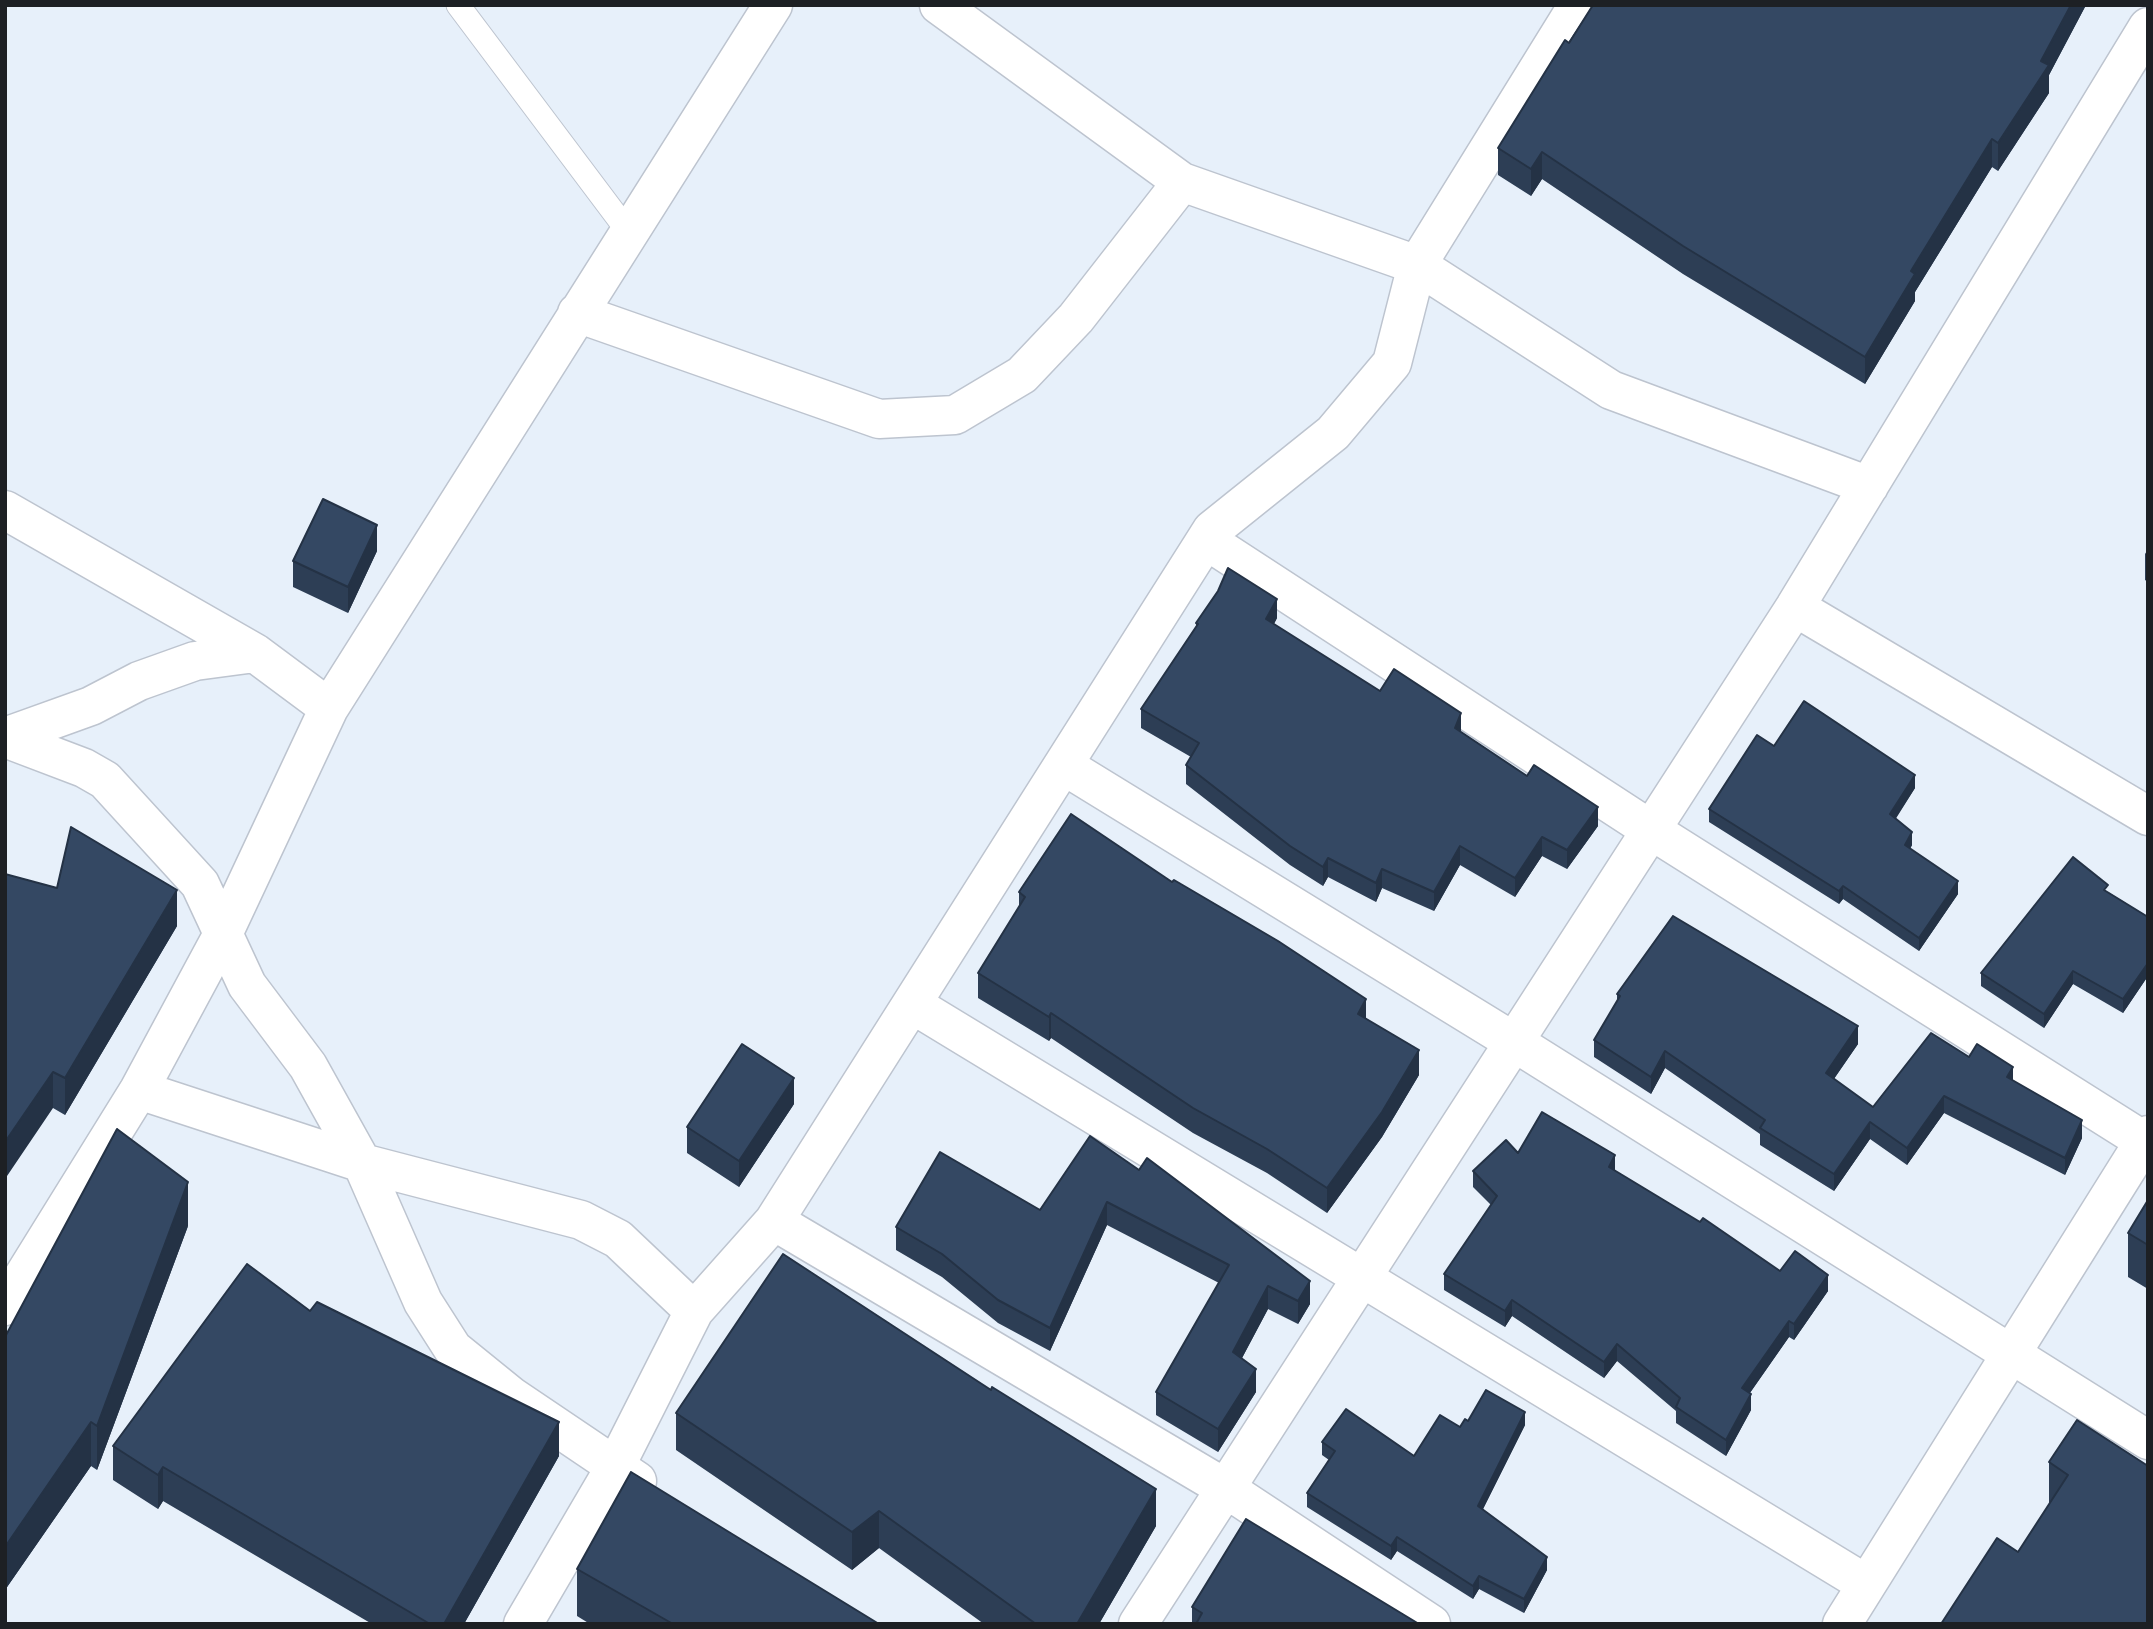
<!DOCTYPE html>
<style>
body{margin:0}
#map{position:relative;width:2153px;height:1629px;overflow:hidden;background:#e7f0fa;font-family:Raleway,sans-serif}
canvas{display:block}
.frame{position:absolute;inset:0;border:7px solid #1d2024;pointer-events:none}
</style>
<div id="map">
<canvas width="2153" height="1629"></canvas>
<div class="frame"></div>
</div>
<script>
const context = document.querySelector('canvas').getContext('2d');
context.lineJoin = 'round';
const toPath = rows => new Path2D(rows.map(r => 'M' + r).join(''));
function trace(path, color, width, dash) { context.strokeStyle = color; context.lineWidth = width; context.lineCap = dash ? 'butt' : 'round'; context.setLineDash(dash || []); context.stroke(path); }
function fill(path, color) { context.fillStyle = color; context.fill(path, 'evenodd'); }
const lane = toPath([
 [458,5,630,234]
]);
const street = toPath([
 [939,5,1182,182,1417,265,1611,390,1869,486],
 [577,313,879,419,955,415,1022,375,1076,318,1182,182],
 [5,510,255,653,329,708],
 [1206,540,1651,830,2144,1141],
 [1795,607,2148,816],
 [5,737,91,706,139,681,195,661,255,653],
 [5,738,84,768,105,780,200,884,247,985,308,1066,362,1163,423,1302,453,1349,511,1396,637,1481],
 [1063,765,1514,1042,2148,1440],
 [912,1004,1866,1584],
 [139,1090,362,1163,581,1220,618,1239,694,1311],
 [774,1221,1225,1488,1431,1624],
 [5,1306,139,1090,223,934,329,708,773,5],
 [523,1624,615,1467,694,1311,774,1221,1212,530,1333,433,1392,363,1417,265,1578,5],
 [1138,1624,1795,607,2148,27],
 [1842,1624,2148,1135]
]);
trace(lane, '#bdc4cf', 25);
trace(street, '#bdc4cf', 41);
trace(lane, '#fff', 23);
trace(street, '#fff', 38);
fill(toPath([
 [1593,5,2086,5,2049,75,2049,93,1998,171,1992,167,1915,292,1915,301,1865,384,1683,274,1542,179,1531,196,1498,175,1498,148],
 [2148,549,2148,582,2145,580,2145,554],
 [377,551,348,613,293,587,293,561],
 [1277,618,1274,624,1380,691,1461,732,1598,826,1567,869,1542,856,1515,897,1460,865,1434,911,1382,888,1376,902,1328,877,1323,886,1290,865,1186,784,1186,765,1191,757,1141,728,1141,709,1196,628,1196,623],
 [1774,746,1915,788,1895,819,1912,845,1910,849,1958,894,1919,951,1843,899,1839,904,1709,822,1709,809],
 [5,874,177,926,65,1115,53,1108],
 [1019,892,1366,1018,1419,1075,1382,1137,1327,1213,1267,1173,1193,1133,1051,1038,1049,1041,978,998,978,973,1019,907],
 [2108,892,2148,917,2148,976,2123,1013,2073,984,2044,1028,1981,986,1981,973],
 [1617,994,1858,1044,1834,1079,1873,1107,1969,1057,2013,1080,2082,1138,2065,1175,1944,1113,1907,1165,1870,1139,1834,1191,1760,1145,1760,1134,1665,1068,1651,1094,1594,1057,1594,1040,1617,1002],
 [794,1104,739,1187,687,1153,687,1127],
 [1090,1136,1310,1304,1298,1324,1268,1309,1242,1358,1256,1392,1218,1452,1156,1415,1156,1392,1219,1283,1107,1225,1050,1351,998,1323,942,1277,896,1250,896,1227,1040,1210],
 [1518,1153,1615,1171,1780,1271,1828,1291,1794,1340,1789,1337,1750,1393,1751,1410,1726,1456,1676,1423,1676,1411,1617,1361,1604,1378,1512,1316,1505,1327,1444,1290,1444,1274,1491,1205,1473,1187,1473,1171],
 [2148,1200,2148,1289,2128,1277,2128,1233],
 [188,1226,97,1470,91,1466,5,1590,5,1337],
 [310,1311,559,1456,464,1624,372,1624,163,1501,158,1509,113,1480,113,1446],
 [676,1413,1156,1526,1099,1624,984,1624,879,1548,852,1570,676,1450],
 [1468,1421,1525,1425,1483,1509,1547,1570,1524,1613,1479,1589,1473,1599,1397,1551,1391,1560,1307,1507,1307,1493,1329,1460,1322,1455,1322,1442,1414,1456,1460,1427],
 [2049,1462,2148,1466,2018,1552,2049,1504],
 [577,1569,879,1624,590,1624,577,1616],
 [1192,1607,1419,1624,1192,1624]
]), '#2d3e55');
fill(toPath([
 [2071,5,2086,5,2049,75,2049,93,1998,171,1998,143],
 [1992,139,1992,167,1915,292,1915,301,1865,384,1865,357,1911,271],
 [1542,152,1542,179,1531,196,1531,169],
 [377,525,377,551,348,613,348,587],
 [1277,599,1277,618,1266,638,1266,619],
 [1461,713,1461,733,1455,728],
 [1915,775,1915,788,1890,828,1890,814],
 [1598,807,1598,826,1567,869,1567,850],
 [1912,832,1912,845,1905,858,1905,845],
 [1542,837,1542,856,1515,897,1515,878],
 [1460,846,1460,865,1434,911,1434,892],
 [1328,858,1328,877,1323,886,1323,867],
 [1382,869,1382,888,1376,902,1376,883],
 [1958,881,1958,894,1919,951,1919,938],
 [1843,886,1843,899,1839,904,1839,891],
 [177,890,177,926,65,1115,65,1078],
 [2148,963,2148,976,2123,1013,2123,999],
 [2073,971,2073,984,2044,1028,2044,1014],
 [1366,999,1366,1024,1358,1014],
 [1051,1013,1051,1038,1049,1041,1049,1017],
 [1858,1026,1858,1044,1826,1090,1826,1073],
 [1419,1050,1419,1075,1382,1137,1327,1213,1327,1188],
 [1665,1051,1665,1068,1651,1094,1651,1077],
 [2013,1067,2013,1084,2007,1077],
 [53,1072,53,1108,5,1179,5,1142],
 [794,1078,794,1104,739,1187,739,1161],
 [1944,1096,1944,1113,1907,1165,1907,1148],
 [2082,1120,2082,1138,2065,1175,2065,1158],
 [1870,1122,1870,1139,1834,1191,1834,1174],
 [1615,1155,1615,1171,1609,1167],
 [188,1182,188,1226,97,1470,97,1426],
 [1107,1202,1107,1225,1050,1351,1050,1328],
 [1828,1275,1828,1291,1794,1340,1794,1324],
 [1310,1281,1310,1304,1298,1324,1298,1301],
 [1268,1286,1268,1309,1233,1375,1233,1352],
 [1512,1300,1512,1316,1505,1327,1505,1311],
 [1789,1321,1789,1337,1742,1404,1742,1388],
 [1617,1344,1617,1361,1604,1378,1604,1362],
 [1256,1369,1256,1392,1218,1452,1218,1429],
 [1751,1394,1751,1410,1726,1456,1726,1440],
 [1525,1412,1525,1425,1478,1519,1478,1506],
 [91,1422,91,1466,5,1590,5,1547],
 [559,1422,559,1456,464,1624,444,1624],
 [163,1467,163,1501,158,1509,158,1475],
 [1156,1489,1156,1526,1099,1624,1077,1624],
 [879,1511,879,1548,852,1570,852,1532],
 [1397,1537,1397,1551,1391,1560,1391,1546],
 [1547,1557,1547,1570,1524,1613,1524,1599],
 [1479,1576,1479,1589,1473,1599,1473,1586]
]), '#243245');
const building = toPath([
 [1593,5,2071,5,2041,61,2049,65,1998,143,1992,139,1911,271,1915,274,1865,357,1683,246,1542,152,1531,169,1498,148,1565,40,1569,43,1593,5],
 [323,499,377,525,348,587,293,561,323,499],
 [1228,568,1277,599,1266,619,1380,691,1394,669,1461,713,1455,728,1527,776,1534,765,1598,807,1567,850,1542,837,1515,878,1460,846,1434,892,1382,869,1376,883,1328,858,1323,867,1290,846,1186,765,1199,743,1141,709,1198,624,1196,623,1218,591,1228,568],
 [1804,701,1915,775,1890,814,1912,832,1905,845,1958,881,1919,938,1843,886,1839,891,1709,809,1757,735,1774,746,1804,701],
 [1071,814,1172,882,1174,880,1278,941,1366,999,1358,1014,1419,1050,1382,1112,1327,1188,1267,1149,1193,1108,1051,1013,1049,1017,978,973,1025,897,1019,892,1071,814],
 [71,827,177,890,65,1078,53,1072,5,1142,5,874,57,888,71,827],
 [2073,857,2108,885,2104,890,2148,917,2148,963,2123,999,2073,971,2044,1014,1981,973,2073,857],
 [1673,916,1858,1026,1826,1073,1873,1107,1931,1033,1969,1057,1977,1044,2013,1067,2007,1077,2082,1120,2065,1158,1944,1096,1907,1148,1870,1122,1834,1174,1760,1128,1765,1120,1665,1051,1651,1077,1594,1040,1620,996,1617,994,1673,916],
 [742,1044,794,1078,739,1161,687,1127,742,1044],
 [1542,1112,1615,1155,1609,1167,1700,1222,1703,1218,1780,1271,1795,1251,1828,1275,1794,1324,1789,1321,1742,1388,1751,1394,1726,1440,1676,1407,1680,1398,1617,1344,1604,1362,1512,1300,1505,1311,1444,1274,1497,1196,1473,1171,1506,1140,1518,1153,1542,1112],
 [117,1129,188,1182,97,1426,91,1422,5,1547,5,1337,117,1129],
 [1090,1136,1139,1170,1147,1158,1310,1281,1298,1301,1268,1286,1233,1352,1256,1369,1218,1429,1156,1392,1229,1265,1107,1202,1050,1328,998,1300,942,1254,896,1227,940,1152,1040,1210,1090,1136],
 [2148,1200,2148,1245,2128,1233,2148,1200],
 [783,1254,991,1390,992,1387,1156,1489,1077,1624,1036,1624,879,1511,852,1532,676,1413,783,1254],
 [247,1264,310,1311,317,1302,559,1422,444,1624,430,1624,163,1467,158,1475,113,1446,247,1264],
 [1486,1390,1525,1412,1478,1506,1547,1557,1524,1599,1479,1576,1473,1586,1397,1537,1391,1546,1307,1493,1335,1451,1322,1442,1346,1409,1414,1456,1440,1415,1460,1427,1465,1419,1468,1421,1486,1390],
 [2077,1420,2148,1466,2148,1624,1941,1624,1997,1538,2018,1552,2068,1475,2049,1462,2077,1420],
 [631,1472,879,1624,673,1624,577,1569,631,1472],
 [1246,1519,1419,1624,1196,1624,1202,1613,1192,1607,1246,1519]
]);
fill(building, '#344863');
trace(building, '#243245', 2);
</script>
